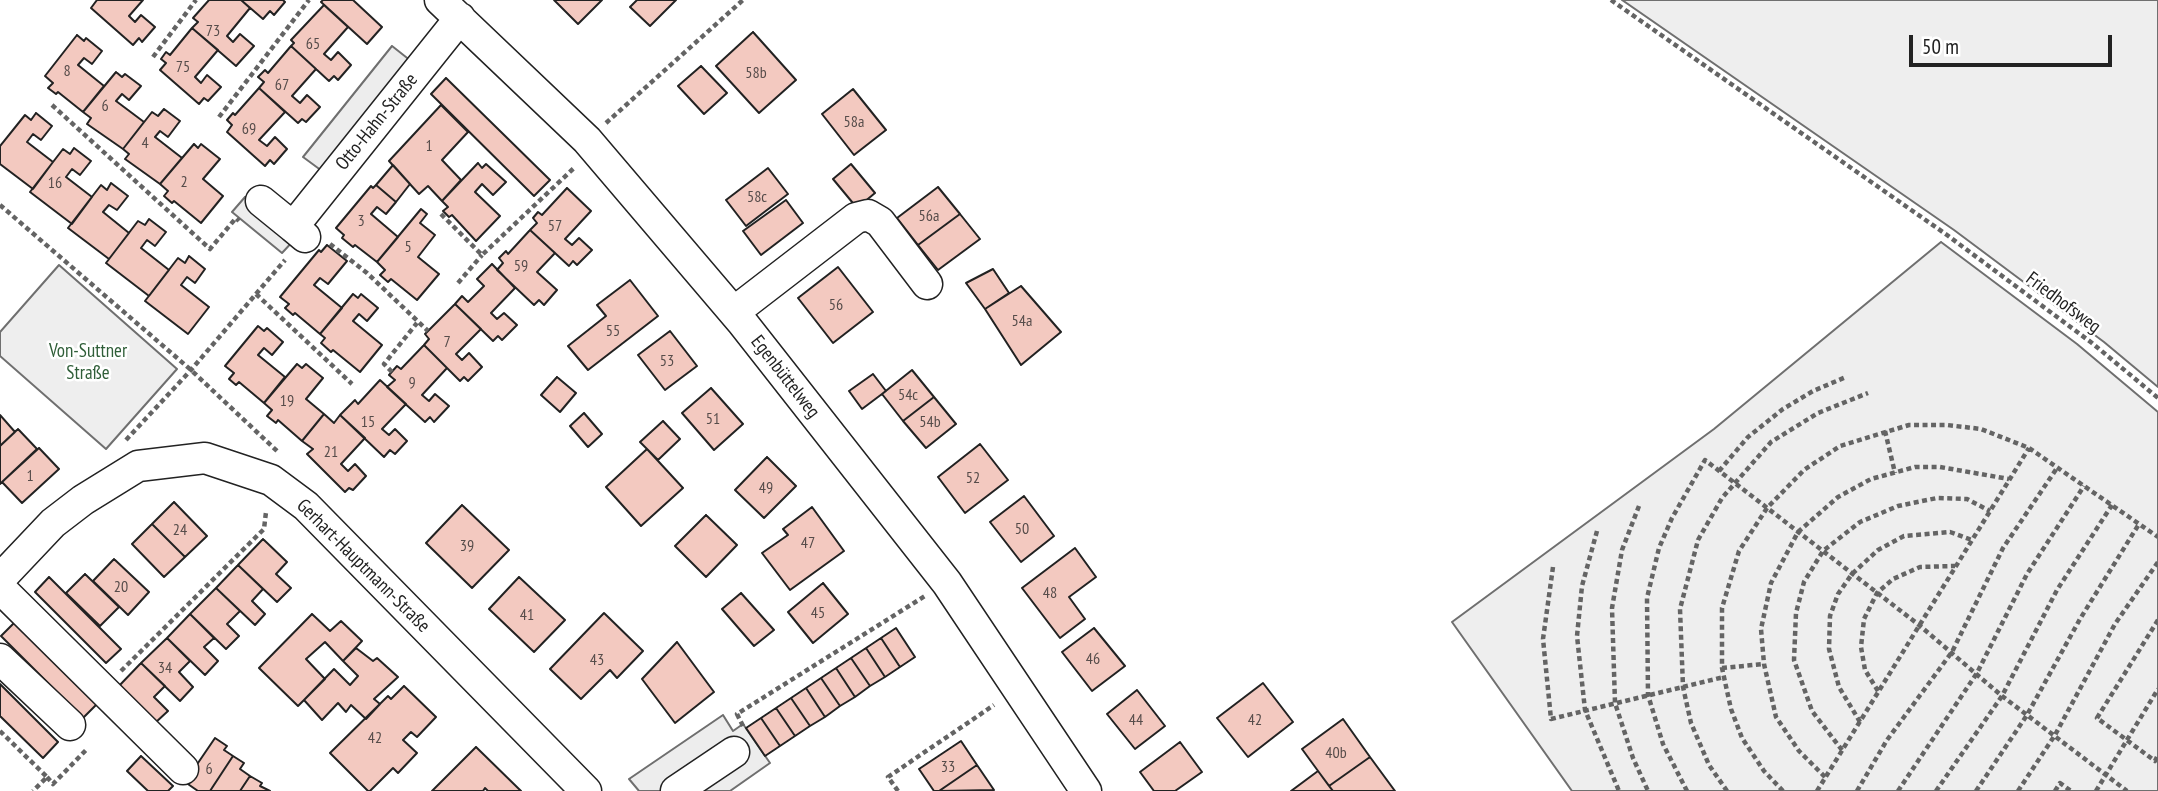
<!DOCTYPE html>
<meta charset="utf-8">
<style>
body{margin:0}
#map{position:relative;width:2158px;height:791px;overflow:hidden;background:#fff;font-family:"PT Sans Narrow",sans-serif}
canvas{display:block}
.scale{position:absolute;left:1909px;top:35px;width:203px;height:32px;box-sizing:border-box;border:4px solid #222;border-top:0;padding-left:9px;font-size:21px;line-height:24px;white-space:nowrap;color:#222;-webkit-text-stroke:5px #fff;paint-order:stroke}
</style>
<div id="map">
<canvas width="2158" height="791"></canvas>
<div class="scale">50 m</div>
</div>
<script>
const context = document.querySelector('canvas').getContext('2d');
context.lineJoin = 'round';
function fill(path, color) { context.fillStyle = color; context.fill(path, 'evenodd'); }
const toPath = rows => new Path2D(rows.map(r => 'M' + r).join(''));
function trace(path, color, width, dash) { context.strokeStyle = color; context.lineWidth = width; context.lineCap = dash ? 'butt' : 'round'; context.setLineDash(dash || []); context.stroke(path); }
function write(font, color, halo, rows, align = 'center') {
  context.font = font + ' "PT Sans Narrow",sans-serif'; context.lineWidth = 5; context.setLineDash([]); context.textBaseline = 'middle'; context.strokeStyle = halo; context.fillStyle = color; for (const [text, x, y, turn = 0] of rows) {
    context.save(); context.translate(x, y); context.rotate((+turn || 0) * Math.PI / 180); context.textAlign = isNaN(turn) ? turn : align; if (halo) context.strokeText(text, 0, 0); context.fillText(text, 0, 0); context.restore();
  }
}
const green = toPath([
 [1622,0,2158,0,2158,387,2104,342,1954,230,1622,0],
 [1941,242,2077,344,2158,412,2158,791,1572,791,1452,622,1714,429,1941,242],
 [59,265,177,369,106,449,0,356,0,332,59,265]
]);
fill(green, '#eee');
trace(green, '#6f6f6f', 2);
const parking = toPath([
 [392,46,411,61,322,171,303,157,392,46],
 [245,197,295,239,282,253,232,212,245,197],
 [723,715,733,731,743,724,770,763,730,791,639,791,629,779,723,715]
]);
fill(parking, '#ededed');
trace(parking, '#6f6f6f', 2);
const building = toPath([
 [97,0,143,0,129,16,135,22,141,15,155,27,142,42,139,38,133,45,91,8,97,0],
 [209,0,241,0,250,8,227,36,233,42,240,34,254,46,236,66,192,28,198,22,193,18,209,0],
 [241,0,283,0,285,2,274,15,270,11,263,19,241,0],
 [323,0,353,0,382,27,367,44,321,2,323,0],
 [554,0,602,0,578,24,554,0],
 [637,0,676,0,650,26,630,7,637,0],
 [324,5,348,27,324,54,331,60,338,52,351,65,338,80,334,76,329,81,291,46,294,43,291,40,324,5],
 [192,28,218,50,195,77,201,83,207,75,221,87,208,101,204,98,199,104,160,70,166,63,161,59,166,52,170,55,192,28],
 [753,32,796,80,759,113,716,66,753,32],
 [77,35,84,41,86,38,102,51,92,64,84,58,78,65,104,86,83,112,58,92,56,94,48,88,53,83,45,76,77,35],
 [291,46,316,69,292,96,300,103,307,95,320,107,306,122,302,119,298,123,259,88,264,82,258,77,265,70,268,73,291,46],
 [701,66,727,93,704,114,678,86,701,66],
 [116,72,122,77,125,74,141,86,129,100,122,94,116,101,144,122,123,149,87,124,91,118,83,112,116,72],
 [446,78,550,180,534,196,431,94,446,78],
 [259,88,285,112,259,140,267,146,275,137,287,149,274,164,270,160,265,166,227,132,232,125,227,120,233,113,235,115,259,88],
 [853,89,886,130,854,155,822,114,853,89],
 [441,105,468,132,442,160,461,180,442,201,428,186,419,194,389,161,441,105],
 [164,109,180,121,168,137,160,131,155,137,182,158,160,184,125,159,129,154,123,149,152,112,158,116,164,109],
 [36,113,52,126,41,140,33,134,27,142,53,162,33,189,0,164,0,146,25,115,31,120,36,113],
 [194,144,198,148,201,144,220,159,203,179,223,196,201,223,174,201,172,203,164,196,168,191,160,184,194,144],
 [74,148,91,161,80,175,72,169,66,177,92,197,72,224,30,192,63,149,70,154,74,148],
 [478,163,482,168,486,164,506,182,493,195,482,184,475,192,500,216,476,241,452,215,449,217,443,211,448,207,442,201,478,163],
 [851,164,875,193,857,208,833,179,851,164],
 [393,165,410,184,396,202,376,185,393,165],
 [768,168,788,194,746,226,726,200,768,168],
 [111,183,128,196,117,210,109,205,103,212,129,233,109,259,68,228,101,185,107,190,111,183],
 [376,185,396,202,386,214,377,207,371,214,398,237,377,262,355,245,353,247,342,238,344,235,336,228,371,186,373,188,376,185],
 [938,187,960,214,918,245,897,218,938,187],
 [567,188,591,211,565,239,572,245,579,238,592,250,577,265,573,261,569,266,530,230,537,223,533,218,538,212,542,215,567,188],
 [786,200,803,223,761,255,743,231,786,200],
 [421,209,427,214,420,223,435,235,418,257,439,274,417,300,391,279,388,282,380,275,385,270,377,262,421,209],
 [960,214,980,239,938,270,918,245,960,214],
 [149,219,166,232,155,246,147,240,141,248,169,270,149,296,106,263,138,221,145,225,149,219],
 [530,230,555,253,537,272,557,290,544,305,539,300,534,305,497,270,503,263,499,258,506,251,508,254,530,230],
 [327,245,347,261,328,284,320,278,314,285,342,308,320,334,295,313,293,315,285,308,289,304,280,297,319,250,321,252,327,245],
 [189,256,205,269,195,283,187,277,181,285,209,307,188,334,145,301,178,258,185,263,189,256],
 [492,264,515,288,491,313,497,319,504,313,517,325,502,340,498,336,493,341,455,304,462,296,468,302,484,286,477,279,492,264],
 [838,267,873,312,833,343,798,298,838,267],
 [993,269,1009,293,985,309,966,283,993,269],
 [630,280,658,316,588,370,568,346,606,316,597,305,630,280],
 [1021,286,1061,332,1021,365,985,309,1021,286],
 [353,294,358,298,361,294,378,308,367,321,359,314,353,321,382,345,360,372,333,350,331,352,321,343,325,338,320,334,353,294],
 [455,304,481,329,456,354,462,360,469,353,482,367,468,381,464,377,460,381,424,345,429,339,425,334,455,304],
 [258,326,264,331,267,328,283,342,272,355,264,348,258,355,285,377,264,403,239,382,236,385,229,379,234,373,225,366,258,326],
 [670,331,697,366,665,390,638,355,670,331],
 [424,345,447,368,422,395,429,401,435,394,449,406,434,422,430,417,425,422,387,387,395,380,389,375,397,366,401,369,424,345],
 [297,364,302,368,306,364,323,378,306,399,324,414,302,441,278,420,276,423,267,416,272,410,264,403,297,364],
 [912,370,934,397,903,421,882,394,912,370],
 [873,374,886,391,862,409,849,391,873,374],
 [557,377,576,393,560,412,541,395,557,377],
 [380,380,406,404,382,429,389,435,395,429,407,441,395,454,390,450,384,457,340,415,355,400,358,404,380,380],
 [711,388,743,424,714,450,682,413,711,388],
 [934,397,956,424,926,448,903,421,934,397],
 [584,413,602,434,588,447,570,426,584,413],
 [324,414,334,423,340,415,365,438,341,464,348,471,355,464,366,476,353,490,349,488,345,492,307,454,313,449,302,441,324,414],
 [0,415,15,432,0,446,0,415],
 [663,421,680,439,658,460,640,442,663,421],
 [18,429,37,449,0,484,0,446,18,429],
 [980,444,1008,480,965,513,938,477,980,444],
 [39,448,59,469,22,503,2,482,39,448],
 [647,449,683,488,641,526,606,487,647,449],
 [767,457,796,486,764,518,735,490,767,457],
 [1024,496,1054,536,1021,562,990,522,1024,496],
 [174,502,207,536,185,557,152,524,174,502],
 [462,505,509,550,472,588,426,543,462,505],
 [812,507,844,551,790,590,762,553,788,535,783,529,812,507],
 [706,515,737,545,706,577,675,546,706,515],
 [152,524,185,557,164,577,132,544,152,524],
 [263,539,287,562,276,574,291,588,277,602,238,565,263,539],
 [1075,548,1096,577,1069,597,1085,619,1060,638,1022,588,1075,548],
 [114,559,149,592,128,615,93,581,114,559],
 [238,565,263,589,252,601,265,614,255,625,216,588,238,565],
 [85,574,119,607,100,626,66,593,85,574],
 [49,577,121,649,106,663,35,592,49,577],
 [519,577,565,620,534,652,489,609,519,577],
 [823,583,848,614,813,643,788,612,823,583],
 [216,588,240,611,227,624,239,636,226,649,190,614,216,588],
 [741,593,774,630,754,646,722,609,741,593],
 [604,613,643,651,617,678,610,670,581,699,550,669,604,613],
 [190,614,214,638,204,647,218,661,205,675,167,638,190,614],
 [312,614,330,631,341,621,362,641,343,661,325,642,306,659,325,679,298,706,259,668,312,614],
 [17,620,99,702,83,718,1,636,17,620],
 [896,628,915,657,900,667,881,638,896,628],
 [1094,628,1125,666,1092,691,1062,652,1094,628],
 [167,638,190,661,179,672,193,687,180,701,141,663,167,638],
 [881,638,900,667,885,677,866,648,881,638],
 [677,642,714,692,675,723,642,679,677,642],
 [356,648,373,661,377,658,398,677,374,699,380,704,366,719,351,705,346,712,338,703,322,720,304,700,334,669,350,685,358,676,343,661,356,648],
 [866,648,885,677,870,686,851,658,866,648],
 [851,658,870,686,855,697,836,668,851,658],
 [141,663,165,686,154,697,168,711,155,723,118,687,141,663],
 [836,668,855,697,840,706,821,678,836,668],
 [821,678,840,706,825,717,806,688,821,678],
 [1263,683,1293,722,1248,757,1217,718,1263,683],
 [0,684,58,742,43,758,0,716,0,684],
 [404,686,436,717,417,737,411,732,403,740,417,753,398,773,393,768,370,791,368,791,330,753,388,696,391,699,404,686],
 [806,688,825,717,810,726,791,698,806,688],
 [1137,690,1165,726,1135,749,1107,714,1137,690],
 [791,698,810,726,795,736,776,708,791,698],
 [776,708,795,736,780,746,761,718,776,708],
 [761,718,780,746,765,756,746,728,761,718],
 [1343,719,1370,757,1329,786,1302,749,1343,719],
 [215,738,227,746,224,750,233,756,210,791,198,791,185,782,215,738],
 [961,741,977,765,939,791,934,791,919,769,961,741],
 [1180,742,1202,772,1175,791,1154,791,1140,772,1180,742],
 [476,747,521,791,488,791,485,788,483,791,432,791,476,747],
 [141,756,173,786,168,791,148,791,127,771,141,756],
 [233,756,244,763,240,769,250,776,240,791,210,791,233,756],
 [1370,757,1395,791,1333,791,1329,786,1370,757],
 [977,765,994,790,939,791,977,765],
 [1318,771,1333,791,1291,791,1318,771],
 [250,776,262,783,260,786,270,791,240,791,250,776]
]);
fill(building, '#f3c9c0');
trace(building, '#222', 2);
const minor = toPath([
 [440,0,587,140,742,322,947,583,1086,791],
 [261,201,293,227],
 [305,237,293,227,460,18],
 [734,312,856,218,868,215,880,222,927,284],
 [0,579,53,523,83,500,138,466,205,458,271,480,306,506,586,791],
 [0,588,183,769],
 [0,659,70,725],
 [676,791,734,752]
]);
trace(minor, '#222', 33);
trace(toPath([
 [1611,0,1947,235,2092,343,2158,398],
 [153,57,196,0],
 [52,105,210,249,236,218,239,221],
 [219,117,309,0],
 [606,123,743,0],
 [0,205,191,370,277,451],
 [441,214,482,255,574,168],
 [330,244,367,273,428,331],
 [458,283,482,255],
 [256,294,352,384],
 [392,372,384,364,417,323],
 [1885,431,1895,473],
 [126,440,191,370,285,260],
 [1719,471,1748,437,1783,409,1813,391,1846,377],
 [1639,506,1622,550,1612,608,1615,703,1633,758,1648,791],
 [1597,531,1582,586,1577,636,1585,710,1619,791],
 [1553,567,1543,639,1551,719,1724,677],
 [2158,620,2097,718,2155,761,2158,755],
 [1722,668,1764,664],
 [121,671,264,529,266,512],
 [1878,691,1865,670,1861,647,1864,619,1877,593,1893,579,1920,567,1955,566],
 [1860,722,1839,687,1829,649,1830,616,1838,594,1852,574,1878,550,1904,536,1950,532,1972,540],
 [743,726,737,714,925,596],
 [0,731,47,777,33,791],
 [1842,750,1812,711,1794,660,1796,613,1804,582,1823,551,1860,522,1898,506,1937,498,1967,499,1990,511],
 [47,777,53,784,88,748],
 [1825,777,1799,751,1776,717,1764,664,1761,629,1771,583,1798,532,1838,497,1871,479,1915,467,1940,467,2009,479],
 [898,791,888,777,994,705],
 [1687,791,1663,744,1648,695,1647,598,1659,548,1672,518,1705,460,1919,625,2002,696,2127,791],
 [1727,791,1709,765,1691,723,1683,687,1680,609,1698,540,1722,498,1771,442,1818,413,1868,393],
 [1783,791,1764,771,1742,738,1731,709,1722,668,1722,608,1739,551,1767,508,1804,470,1840,446,1909,425,1947,425,1981,429,2029,448,2158,537],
 [1817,791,2029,448],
 [1857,791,1887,740,1952,652,2003,548,2057,468],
 [1898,791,1977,673,2027,574,2084,486],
 [1936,791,2002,696,2057,590,2112,505],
 [1976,791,2027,715,2080,619,2139,524],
 [2018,791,2055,735,2115,624,2158,562],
 [2055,791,2060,783,2071,791],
 [2096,791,2158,689]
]), '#646464', 4.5, [5, 3.5]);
trace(minor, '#fff', 30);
write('16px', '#564c4a', null, [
 ["73",213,31],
 ["65",313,44],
 ["75",183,67],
 ["8",67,71],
 ["58b",756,73],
 ["67",282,85],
 ["6",105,106],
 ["58a",854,122],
 ["69",249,129],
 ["4",145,143],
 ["1",429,146],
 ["2",184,182],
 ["16",55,183],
 ["58c",757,197],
 ["56a",929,216],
 ["3",361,221],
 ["57",555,226],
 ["5",408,247],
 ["59",521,266],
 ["56",836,305],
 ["54a",1022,321],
 ["55",613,331],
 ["7",447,342],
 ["53",667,361],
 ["9",412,383],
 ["54c",908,395],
 ["19",287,401],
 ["51",713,419],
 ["15",368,422],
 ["54b",930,422],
 ["21",331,452],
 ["1",30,476],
 ["52",973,478],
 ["49",766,488],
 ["50",1022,529],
 ["24",180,530],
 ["47",808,543],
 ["39",467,546],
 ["20",121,587],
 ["48",1050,593],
 ["45",818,613],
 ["41",527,615],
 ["46",1093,659],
 ["43",597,660],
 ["34",165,668],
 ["44",1136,720],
 ["42",1255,720],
 ["42",375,738],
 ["40b",1336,753],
 ["33",948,767],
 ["6",209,769]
]);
write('19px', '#222', '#fff', [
 ["Otto-Hahn-Straße",377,122,-51],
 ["Friedhofsweg",2063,303,37],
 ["Egenbüttelweg",785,377,52],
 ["Gerhart-Hauptmann-Straße",363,566,45]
]);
write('19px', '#2f5e38', '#fff', [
 ["Von-Suttner",88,352],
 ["Straße",88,374]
]);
</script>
